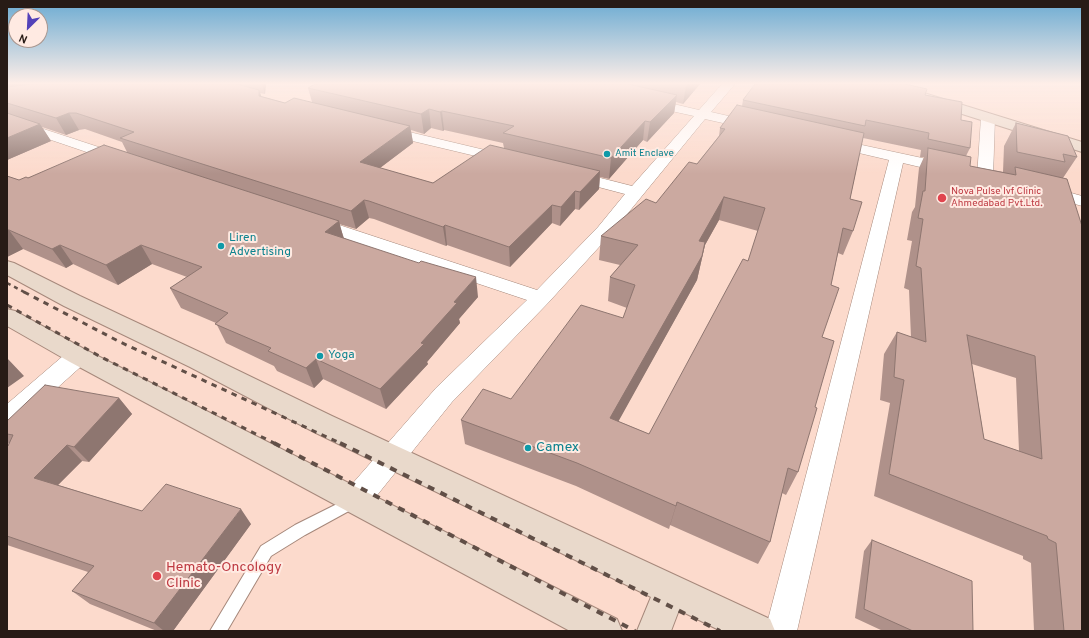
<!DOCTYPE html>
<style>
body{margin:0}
#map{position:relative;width:1089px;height:638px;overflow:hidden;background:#fcdacc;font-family:Overpass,sans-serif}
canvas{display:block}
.frame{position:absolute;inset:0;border:8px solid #271b16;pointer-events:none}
.north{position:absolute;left:8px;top:8px;width:40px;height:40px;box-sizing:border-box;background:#ffeae2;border:1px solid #a99790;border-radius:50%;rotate:204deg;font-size:11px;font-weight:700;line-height:16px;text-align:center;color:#271b16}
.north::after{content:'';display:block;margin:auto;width:14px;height:18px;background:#5342b9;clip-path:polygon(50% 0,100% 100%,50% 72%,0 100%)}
</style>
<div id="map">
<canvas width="1089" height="638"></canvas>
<div class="frame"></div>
<div class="north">N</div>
</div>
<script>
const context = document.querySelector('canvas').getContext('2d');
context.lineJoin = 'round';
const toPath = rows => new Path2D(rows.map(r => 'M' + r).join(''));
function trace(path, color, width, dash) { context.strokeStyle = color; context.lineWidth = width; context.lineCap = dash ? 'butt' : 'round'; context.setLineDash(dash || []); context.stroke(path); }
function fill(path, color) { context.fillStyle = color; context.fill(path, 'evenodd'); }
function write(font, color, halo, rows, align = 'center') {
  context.font = font + ' Overpass,sans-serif'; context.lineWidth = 4; context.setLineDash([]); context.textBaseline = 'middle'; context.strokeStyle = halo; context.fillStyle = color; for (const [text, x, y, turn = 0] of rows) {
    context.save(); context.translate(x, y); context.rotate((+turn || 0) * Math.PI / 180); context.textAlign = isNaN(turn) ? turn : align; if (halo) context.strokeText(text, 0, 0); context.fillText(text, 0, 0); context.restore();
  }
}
const lane = toPath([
 [353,496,358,498,360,502,358,506,305,535,271,556,227,631,210,631,261,546,295,525,353,496]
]);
const street = toPath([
 [722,84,735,84,711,112,759,123,761,126,759,129,754,130,705,119,610,235,548,303,452,402,366,509,356,513,346,509,342,500,346,491,436,388,527,300,309,227,306,223,309,219,315,218,321,219,537,290,598,227,625,194,568,179,565,176,568,173,573,171,632,186,694,116,644,105,642,102,644,99,648,98,699,110,722,84],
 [988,114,993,115,995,118,993,177,991,180,985,182,979,180,977,177,981,118,983,115,988,114],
 [7,117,126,156,128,159,126,162,121,163,116,162,7,125,7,117],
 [384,126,510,156,512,159,510,162,505,163,379,133,377,130,379,127,384,126],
 [834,139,950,164,955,166,958,169,955,172,950,174,903,163,797,631,765,631,889,160,829,146,827,143,829,140,834,139],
 [1046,186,1082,196,1082,206,1040,194,1038,191,1040,188,1046,186],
 [78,348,86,350,89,356,86,362,16,425,7,428,7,404,70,350,78,348]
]);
const secondary = toPath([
 [875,84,895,84,1082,142,1082,152,877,87,875,84],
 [7,261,14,263,80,296,206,355,332,416,770,619,775,631,721,631,679,610,671,631,637,631,651,597,314,432,190,367,64,306,7,275,7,261],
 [7,309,15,311,86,350,617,619,622,631,570,631,70,362,7,326,7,309]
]);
trace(lane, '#a6887b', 2);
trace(street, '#a6887b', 1);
trace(secondary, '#a6887b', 2);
fill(lane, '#fff');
fill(street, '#fff');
fill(secondary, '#e9d9cb');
trace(toPath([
 [7,283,26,293]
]), '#614f47', 2.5, [4, 4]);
trace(toPath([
 [24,292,120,342,342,444],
 [7,305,101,357,276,444]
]), '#614f47', 3, [5.5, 5.5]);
trace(toPath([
 [274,443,635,631],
 [340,443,720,631]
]), '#614f47', 4, [7, 7]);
fill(toPath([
 [7,84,266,84,265,94,260,93,261,96,285,103,312,102,308,88,315,84,700,84,683,104,676,102,674,113,647,142,643,140,609,179,600,177,599,189,579,210,575,209,560,226,552,223,510,267,447,245,446,246,374,219,369,218,356,229,339,224,344,238,478,297,459,319,460,323,427,362,428,364,386,409,323,379,314,388,277,371,274,366,226,343,216,323,181,308,170,288,187,277,152,264,118,285,73,264,66,268,23,249,7,257,7,176,19,180,127,152,122,142,85,129,79,130,66,135,42,127,51,141,7,160],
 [431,128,443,131,444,130,503,143,504,148,433,183,380,168,413,143,411,130,424,134],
 [925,95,961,120,970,148,966,156,970,166,1003,172,1004,146,1016,123,1077,157,1063,178,1082,631,1034,631,1031,563,1023,559,1023,556,874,496,890,403,880,400,884,354,897,332,911,337,909,290,904,288,912,241,907,240,912,212,915,207,919,168,924,157,920,157,921,150,863,138,850,199,853,231,843,255,838,253,831,285,822,337,815,407,798,472,786,495,782,493,770,542,758,564,670,525,669,529,576,486,465,444,461,420,511,399,623,318,627,308,608,301,610,277,620,265,599,260,601,236,656,203,697,164,719,136,720,128,742,106,743,100],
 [719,220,758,231,748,261,649,434,618,421,697,280,705,245],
 [972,364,1016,378,1019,451,984,439],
 [119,398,132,414,89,462,82,461,58,485,142,511,251,524,173,631,157,631,90,604,72,591,88,572,7,545,7,446,8,446,9,444,7,442,7,421],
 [872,540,973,631,883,631,855,618,864,551]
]), '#af918a');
fill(toPath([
 [7,84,79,84,7,93],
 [262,84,266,84,265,94],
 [687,84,700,84,683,104,686,86],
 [259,90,265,106,259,96],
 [677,95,674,113,647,142,650,122],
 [429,109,431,128,424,134,421,114],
 [442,111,444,130,443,131,440,112],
 [69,113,79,130,66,135,56,118],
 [645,121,643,140,609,179,611,158],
 [40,124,51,141,7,160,7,138],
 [410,126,413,143,364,180,360,162],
 [600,171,599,189,579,210,580,192],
 [575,191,575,209,560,226,561,207],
 [724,197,719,220,705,245,697,280,607,442,610,418,699,241],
 [364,200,369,218,356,229,351,211],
 [552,205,552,223,510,267,509,247],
 [339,221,344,240,325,232],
 [445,225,447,245,446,246,443,227],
 [7,230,9,230,23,249,7,257],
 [60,245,73,264,66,268,52,249],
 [141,245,152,264,118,285,106,265],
 [476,277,478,297,459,319,460,323,427,362,428,364,386,409,380,389,421,343,454,302],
 [7,358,24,376,7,388],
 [316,359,323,379,314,388,306,368],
 [119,398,132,414,89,462,74,447],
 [67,445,82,461,50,493,34,478],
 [677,502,670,525,669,529,676,506],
 [241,509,251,524,173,631,164,631,154,623]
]), '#8e7670');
const building = toPath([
 [32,84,237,84,259,90,259,96,285,103,294,98,410,126,360,162,433,183,490,145,600,171,580,192,575,191,561,207,552,205,509,247,445,225,443,227,369,201,364,200,351,211,120,138,134,132,76,113,69,113,56,118,7,103,7,87,32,84],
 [315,84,628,84,677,95,650,122,645,121,611,158,503,133,514,126,442,111,440,112,429,109,421,114,308,88,315,84],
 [755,84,905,84,927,89,925,95,962,102,961,120,972,122,970,148,928,139,929,133,866,120,865,126,743,100,755,84],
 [737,105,864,133,850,199,862,202,853,231,843,228,831,285,839,288,822,337,834,341,815,407,817,408,798,472,788,468,770,542,677,502,676,506,577,463,461,420,483,389,511,399,581,305,623,318,635,285,610,277,638,245,601,236,646,199,656,203,689,162,697,164,725,129,720,128,737,105],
 [724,197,765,208,748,261,743,259,649,434,610,418,702,256,705,242,699,241,724,197],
 [7,113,40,124,7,138,7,113],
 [1016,123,1068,136,1077,157,1063,154,1065,162,1017,152,1016,123],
 [104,145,339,221,325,232,419,263,421,261,476,277,454,302,457,303,421,343,424,344,380,389,316,359,306,368,268,351,271,348,215,324,228,313,170,288,202,267,141,245,106,265,60,245,52,249,9,230,7,230,7,176,19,180,26,177,28,178,104,145],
 [928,148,971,157,970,166,1016,175,1015,167,1067,179,1082,226,1082,631,1064,631,1056,543,1048,539,1047,536,889,474,904,380,894,377,897,332,926,342,921,268,916,266,923,219,918,218,923,191,925,191,928,148],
 [967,335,1035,356,1042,459,984,439,967,335],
 [45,385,119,398,74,447,67,445,34,478,142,511,166,484,241,509,154,623,72,591,94,566,7,536,7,446,8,446,13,435,7,434,7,421,45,385],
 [872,540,972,581,973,631,913,631,864,609,872,540]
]);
fill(building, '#cba9a0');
trace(building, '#8e7670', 1);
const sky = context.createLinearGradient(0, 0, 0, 174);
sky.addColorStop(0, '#6babd2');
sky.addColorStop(0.48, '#feeee8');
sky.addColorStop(1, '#feeee800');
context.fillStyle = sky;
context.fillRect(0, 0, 1089, 174);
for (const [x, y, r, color] of [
 [607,154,4,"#0f9aa8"],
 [942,198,5,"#e0444e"],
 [221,246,4,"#0f9aa8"],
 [320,356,4,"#0f9aa8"],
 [528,448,4,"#0f9aa8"],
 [157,576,5,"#e0444e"]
]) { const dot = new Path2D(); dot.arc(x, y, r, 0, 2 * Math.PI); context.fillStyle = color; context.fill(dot); trace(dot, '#ffeae2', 1.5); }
write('10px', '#0d838f', '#ffeae2', [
 ["Amit Enclave",615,154]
], 'left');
write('10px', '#be3a42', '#ffeae2', [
 ["Nova Pulse Ivf Clinic",951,192],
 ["Ahmedabad Pvt.Ltd.",951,204]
], 'left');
write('12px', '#0d838f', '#ffeae2', [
 ["Liren",229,239],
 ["Advertising",229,253],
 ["Yoga",328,356]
], 'left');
write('14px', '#0d838f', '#ffeae2', [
 ["Camex",536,448]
], 'left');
write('14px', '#be3a42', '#ffeae2', [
 ["Hemato-Oncology",166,568],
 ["Clinic",166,584]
], 'left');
</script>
